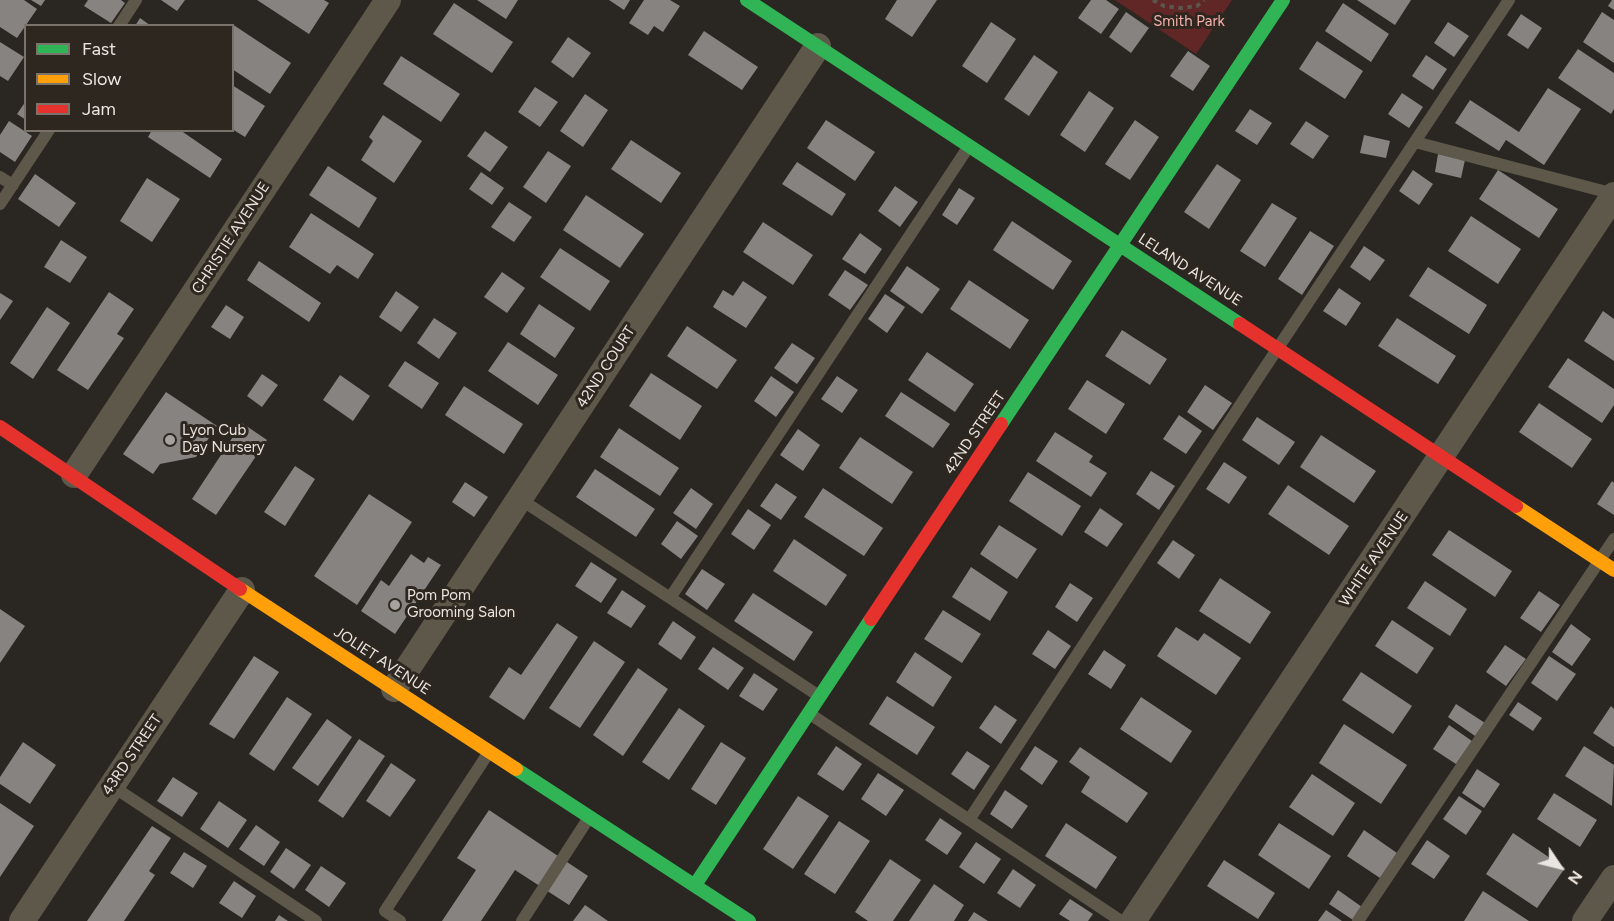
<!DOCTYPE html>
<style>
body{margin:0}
#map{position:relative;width:1614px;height:921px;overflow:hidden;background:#2a2722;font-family:Figtree,sans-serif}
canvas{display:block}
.legend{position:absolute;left:24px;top:24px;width:210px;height:108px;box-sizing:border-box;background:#2e271f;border:2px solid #79736c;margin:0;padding:8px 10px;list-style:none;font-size:18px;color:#eae5e0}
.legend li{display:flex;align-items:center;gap:12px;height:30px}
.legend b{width:30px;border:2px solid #79736c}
.north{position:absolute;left:1530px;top:837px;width:60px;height:60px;-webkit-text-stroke:4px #2e271f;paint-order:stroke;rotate:125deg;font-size:16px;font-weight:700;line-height:24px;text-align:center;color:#eae5e0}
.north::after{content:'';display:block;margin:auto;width:21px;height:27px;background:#eae5e0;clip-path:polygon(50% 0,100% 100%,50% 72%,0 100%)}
</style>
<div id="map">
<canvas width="1614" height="921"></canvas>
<ul class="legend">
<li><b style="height:8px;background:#30b455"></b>Fast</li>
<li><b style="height:8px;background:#ff9f0a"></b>Slow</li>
<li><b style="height:8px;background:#e5322d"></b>Jam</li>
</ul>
<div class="north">N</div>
</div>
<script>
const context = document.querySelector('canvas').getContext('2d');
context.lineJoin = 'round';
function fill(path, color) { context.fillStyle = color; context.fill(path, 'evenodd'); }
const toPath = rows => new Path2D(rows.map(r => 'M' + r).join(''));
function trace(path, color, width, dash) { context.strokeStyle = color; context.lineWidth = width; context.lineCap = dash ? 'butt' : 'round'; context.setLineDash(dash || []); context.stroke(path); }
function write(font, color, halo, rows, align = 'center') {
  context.font = font + ' Figtree,sans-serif'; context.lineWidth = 6; context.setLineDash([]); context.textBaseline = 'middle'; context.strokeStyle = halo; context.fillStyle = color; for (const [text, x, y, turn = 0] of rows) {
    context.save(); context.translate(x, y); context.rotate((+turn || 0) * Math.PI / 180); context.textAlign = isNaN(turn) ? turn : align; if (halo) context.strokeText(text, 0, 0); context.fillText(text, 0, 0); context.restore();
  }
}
fill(toPath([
 [1115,0,1232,0,1196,54]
]), '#612626');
fill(toPath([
 [0,0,24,0,37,9,17,38,0,27],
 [31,0,45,0,41,6],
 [88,0,121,0,125,3,111,23,84,6],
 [161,0,185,0,177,11],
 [257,0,324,0,329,3,309,34],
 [477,0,518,0,506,19],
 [609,0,630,0,624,10],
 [644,0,670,0,680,6,663,32,654,26,648,35,629,23],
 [897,0,937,0,912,37,885,19],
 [1091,0,1106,0,1119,9,1101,34,1078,18],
 [1357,0,1411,0,1395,25],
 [1612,0,1614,0,1614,10,1608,6],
 [454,3,513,42,492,73,433,34],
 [1343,3,1389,34,1371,62,1325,31],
 [1126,12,1149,28,1131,53,1109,37],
 [1602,12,1614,20,1614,63,1583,42],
 [1521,14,1542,28,1528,49,1507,35],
 [140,18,151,26,135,26],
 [991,22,1016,39,987,83,962,66],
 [1448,22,1469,36,1454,57,1434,43],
 [232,24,291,63,270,94,232,69],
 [704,31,758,67,742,90,688,55],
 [568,37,591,53,573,78,551,62],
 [1317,41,1363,71,1345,99,1299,69],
 [0,42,24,57,8,81,0,76],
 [1578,49,1614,73,1614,109,1611,114,1558,78],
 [1188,51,1210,66,1193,91,1170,76],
 [1034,55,1058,72,1029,116,1004,99],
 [1426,55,1447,69,1433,90,1412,76],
 [401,56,460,94,441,122,383,84],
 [232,85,265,106,245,137,232,129],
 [535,87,558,102,540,127,518,112],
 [1548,88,1581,109,1544,165,1506,140,1499,151,1455,123,1470,100,1519,132],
 [1089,91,1114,108,1085,152,1060,135],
 [1402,93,1423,107,1409,128,1388,114],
 [585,94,608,110,583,147,560,131],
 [26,101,26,120,17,114],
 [1250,109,1272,123,1257,145,1235,131],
 [383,115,422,141,394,183,361,160,373,141,369,137],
 [826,120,875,152,855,181,807,148],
 [1135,120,1159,137,1130,180,1105,164],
 [9,121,32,136,15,162,0,152,0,135],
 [1306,121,1329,136,1313,159,1290,144],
 [152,130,180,130,222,159,210,178,148,137],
 [485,131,508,147,490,172,467,156],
 [1364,135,1390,141,1386,158,1360,153],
 [631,140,681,173,661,203,611,169],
 [548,151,571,166,546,203,523,187],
 [1438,154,1465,160,1461,178,1435,172],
 [797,162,846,194,832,216,782,184],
 [1217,164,1241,180,1209,229,1184,212],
 [328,166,377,198,359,228,309,195],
 [1413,170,1433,184,1419,205,1399,191],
 [1498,170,1558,209,1539,238,1479,199],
 [481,172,504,188,492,205,469,189],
 [35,174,76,203,59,227,18,199],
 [147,178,180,199,152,242,120,221],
 [895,186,918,202,900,227,878,211],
 [959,188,975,198,957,225,942,215],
 [586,195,644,234,620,268,563,230],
 [509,202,532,217,514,242,491,227],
 [1272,203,1297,218,1265,267,1240,251],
 [311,213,374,254,358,279,337,265,330,274,289,247],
 [1471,216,1521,249,1498,284,1448,251],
 [1012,221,1072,261,1053,290,993,250],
 [763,222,813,255,793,285,743,252],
 [1310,231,1334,246,1302,295,1278,279],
 [860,233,882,249,865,274,842,259],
 [61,240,87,257,70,283,44,267],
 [1364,246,1385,260,1370,281,1350,267],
 [560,248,610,281,590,311,540,277],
 [259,261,321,303,309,322,247,280],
 [907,266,940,289,922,314,890,291],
 [1428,267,1487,305,1469,334,1409,296],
 [845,270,868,285,850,310,828,295],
 [502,272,525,288,507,313,484,297],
 [969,280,1029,320,1010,349,950,309],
 [743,281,767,297,746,328,713,307,723,290,733,296],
 [1339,288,1361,303,1346,326,1323,311],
 [396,291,419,307,401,332,379,317],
 [109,292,134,309,117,334,124,338,88,390,57,370],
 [0,293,13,301,0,320],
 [885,294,905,307,887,333,868,319],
 [539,304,575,328,555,358,520,334],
 [226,305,244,317,230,339,211,327],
 [47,307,70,323,33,379,10,363],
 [1603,311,1614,319,1614,361,1584,341],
 [434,318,457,333,439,359,417,343],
 [1397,318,1456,356,1438,384,1378,346],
 [687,326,737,360,717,389,667,356],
 [1122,330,1167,359,1150,385,1105,356],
 [508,342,558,375,538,405,488,371],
 [792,343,815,358,797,384,774,368],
 [927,352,974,384,955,412,908,380],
 [1568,358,1614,389,1614,405,1602,423,1548,387],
 [405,361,439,383,422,409,388,386],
 [651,373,702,406,680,440,629,406],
 [262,374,278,385,262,407,247,396],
 [340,375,370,396,353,421,323,400],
 [771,376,794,392,776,417,754,401],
 [837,376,858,390,842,413,821,399],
 [1087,380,1125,404,1106,434,1068,409],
 [1205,385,1232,403,1213,430,1187,412],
 [464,386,523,424,504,454,445,415],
 [166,392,217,426,196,457,160,464,153,474,123,454],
 [901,392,950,424,933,448,885,416],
 [1539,403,1592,439,1572,468,1519,432],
 [1179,415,1202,431,1186,454,1163,439],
 [1257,417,1295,442,1279,465,1242,440],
 [242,423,267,440,216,515,192,499],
 [619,428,679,468,660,496,600,457],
 [798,429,820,445,803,471,780,455],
 [1055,432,1093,456,1089,462,1107,473,1091,497,1036,461],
 [1321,435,1376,471,1354,503,1300,467],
 [860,437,913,472,892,504,839,468],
 [1224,462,1247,477,1229,504,1206,489],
 [295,466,315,479,285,526,264,512],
 [595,469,655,509,636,537,576,497],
 [1151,471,1175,486,1159,510,1136,494],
 [1028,472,1081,506,1062,536,1009,501],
 [1612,481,1614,483,1614,515,1597,504],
 [465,482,488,497,474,517,452,502],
 [776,483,797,497,781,520,760,506],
 [1288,485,1349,526,1329,555,1268,514],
 [691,488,713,504,696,529,673,513],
 [823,488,883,528,864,556,804,517],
 [369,494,412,522,357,605,314,576],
 [1100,508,1123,524,1107,547,1084,532],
 [748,509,771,525,754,550,731,534],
 [677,521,698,536,681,559,661,544],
 [999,525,1037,549,1017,579,980,554],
 [1449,530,1512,571,1495,597,1432,555],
 [794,539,847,575,826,606,773,571],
 [1173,540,1195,555,1179,579,1157,563],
 [411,554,424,563,428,557,441,565,395,634,361,611,381,580,389,586],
 [591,562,617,579,601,603,575,586],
 [971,567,1008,592,990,621,952,597],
 [702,569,725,584,707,610,685,594],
 [1220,578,1271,612,1250,644,1199,611],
 [1425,581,1467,609,1450,636,1407,608],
 [1070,583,1093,598,1077,622,1055,607],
 [622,590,646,606,631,628,607,613],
 [1539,591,1560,605,1541,632,1520,618],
 [753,593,813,632,794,661,734,621],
 [0,609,25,626,0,663],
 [943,610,981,634,962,663,924,639],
 [1392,620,1434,648,1417,674,1375,646],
 [673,621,696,637,681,660,658,644],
 [557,623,578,637,524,720,489,697,509,667,521,675],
 [1571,624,1591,639,1572,666,1552,652],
 [1176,627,1198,641,1204,633,1241,658,1216,695,1157,656],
 [1048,630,1071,646,1055,669,1032,654],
 [594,641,625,662,580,728,549,708],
 [1505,645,1526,659,1506,686,1486,672],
 [713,647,744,668,728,690,698,669],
 [1104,650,1126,665,1111,689,1088,674],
 [915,652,952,677,933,707,896,682],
 [254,656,279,672,234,739,209,724],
 [1549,656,1576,674,1557,701,1531,683],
 [638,668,668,689,623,756,593,735],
 [1361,672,1412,706,1393,734,1342,700],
 [754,673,778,689,763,711,739,696],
 [887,696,935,727,917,755,869,724],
 [287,697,312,714,274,771,249,754],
 [1141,697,1192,731,1171,763,1120,729],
 [1518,702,1542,718,1533,731,1509,715],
 [1456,704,1485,723,1475,736,1448,717],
 [995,705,1017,720,1001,744,979,728],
 [1611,706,1614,709,1614,747,1593,733],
 [679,708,705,726,669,780,642,762],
 [327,719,352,737,318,786,292,768],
 [1344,724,1407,765,1381,804,1319,763],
 [1449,725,1472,741,1456,764,1433,749],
 [359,739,385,756,343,818,318,801],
 [23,742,56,765,30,804,0,784,0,777],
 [721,742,746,758,716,805,691,789],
 [836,746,862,764,843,791,817,774],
 [1035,746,1058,761,1042,785,1020,769],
 [1584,746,1614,765,1612,806,1565,776],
 [1080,747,1148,793,1127,823,1081,792,1090,777,1069,762],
 [967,751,990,766,974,790,951,774],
 [391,763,416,780,390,817,366,801],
 [1477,769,1500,784,1484,808,1462,793],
 [878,773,904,790,886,816,861,799],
 [1312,774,1355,803,1333,836,1289,807],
 [173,777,198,793,182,817,157,801],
 [1005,790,1028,806,1012,829,990,814],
 [1554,793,1597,820,1580,847,1537,819],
 [798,796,829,816,793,869,763,849],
 [1459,796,1482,811,1466,835,1443,819],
 [219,801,247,820,228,848,200,829],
 [0,803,34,826,0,877],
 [489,810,588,876,569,905,515,870,481,921,442,921,476,870,457,858],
 [940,818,962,833,947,855,925,840],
 [839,821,870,841,835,894,804,874],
 [1066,823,1117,857,1096,889,1045,856],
 [1279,823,1331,856,1309,889,1258,855],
 [256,825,280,842,264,866,239,849],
 [152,826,171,838,149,871,155,875,124,921,87,921],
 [1364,830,1397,853,1380,878,1347,856],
 [1513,833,1565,868,1537,908,1486,874],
 [1427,840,1450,856,1434,879,1411,864],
 [976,842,1001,859,984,884,959,867],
 [286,848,311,865,294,889,270,872],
 [184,852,207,866,193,888,170,873],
 [890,859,921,880,893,921,868,921,855,912],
 [1224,860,1275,893,1258,919,1207,886],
 [321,866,346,883,329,907,305,890],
 [1013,869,1036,885,1020,908,997,893],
 [234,881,256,896,242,918,219,903],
 [934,884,964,905,954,921,909,921],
 [1338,890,1362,907,1353,920,1329,904],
 [1483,891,1529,921,1464,921],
 [1070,899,1093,914,1088,921,1070,921,1059,914],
 [585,905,608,921,573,921],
 [1326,910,1342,921,1318,921],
 [974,912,988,921,968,921],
 [279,915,288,921,275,921]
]), '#878380');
trace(toPath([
 [1153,0,1164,6,1180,8,1197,6,1204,0]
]), '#5b574c', 4, [4.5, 4.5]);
trace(toPath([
 [119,26,136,0],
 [1415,142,1614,194],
 [0,177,13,185],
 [0,204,49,130],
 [520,499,819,696],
 [670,598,969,146],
 [810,714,1121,921],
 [112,786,316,921],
 [969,820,1258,378,1509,0],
 [400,921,385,911,489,752],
 [522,921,588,819],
 [1358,921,1614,539]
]), '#5d5849', 12);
trace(toPath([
 [74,475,388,0],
 [394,689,818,46],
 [22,921,242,590],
 [1133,921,1614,195],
 [1585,921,1614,878]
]), '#5d5849', 26);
trace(toPath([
 [747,0,1240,324],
 [1001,424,1283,0],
 [516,769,749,921],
 [695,885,871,619]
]), '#30b455', 14);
trace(toPath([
 [1516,506,1614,570],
 [240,589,516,769]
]), '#ff9f0a', 14);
trace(toPath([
 [1240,324,1516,506],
 [0,427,240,589],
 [871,619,1001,424]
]), '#e5322d', 14);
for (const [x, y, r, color] of [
 [170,440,6,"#a7a29e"],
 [395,605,6,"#a7a29e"]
]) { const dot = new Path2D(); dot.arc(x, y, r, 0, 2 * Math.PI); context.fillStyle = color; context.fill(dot); trace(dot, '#2e271f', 2); }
write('15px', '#f4b0ac', '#2e271f', [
 ["Smith Park",1189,22]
]);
write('15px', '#eae5e0', '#2e271f', [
 ["CHRISTIE AVENUE",231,238,-57],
 ["LELAND AVENUE",1190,270,33],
 ["42ND COURT",606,367,-57],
 ["42ND STREET",975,433,-56],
 ["WHITE AVENUE",1374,559,-56],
 ["JOLIET AVENUE",382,661,33],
 ["43RD STREET",132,755,-56]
]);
write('15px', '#eae5e0', '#2e271f', [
 ["Lyon Cub",182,431],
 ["Day Nursery",182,448],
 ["Pom Pom",407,596],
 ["Grooming Salon",407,613]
], 'left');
</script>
